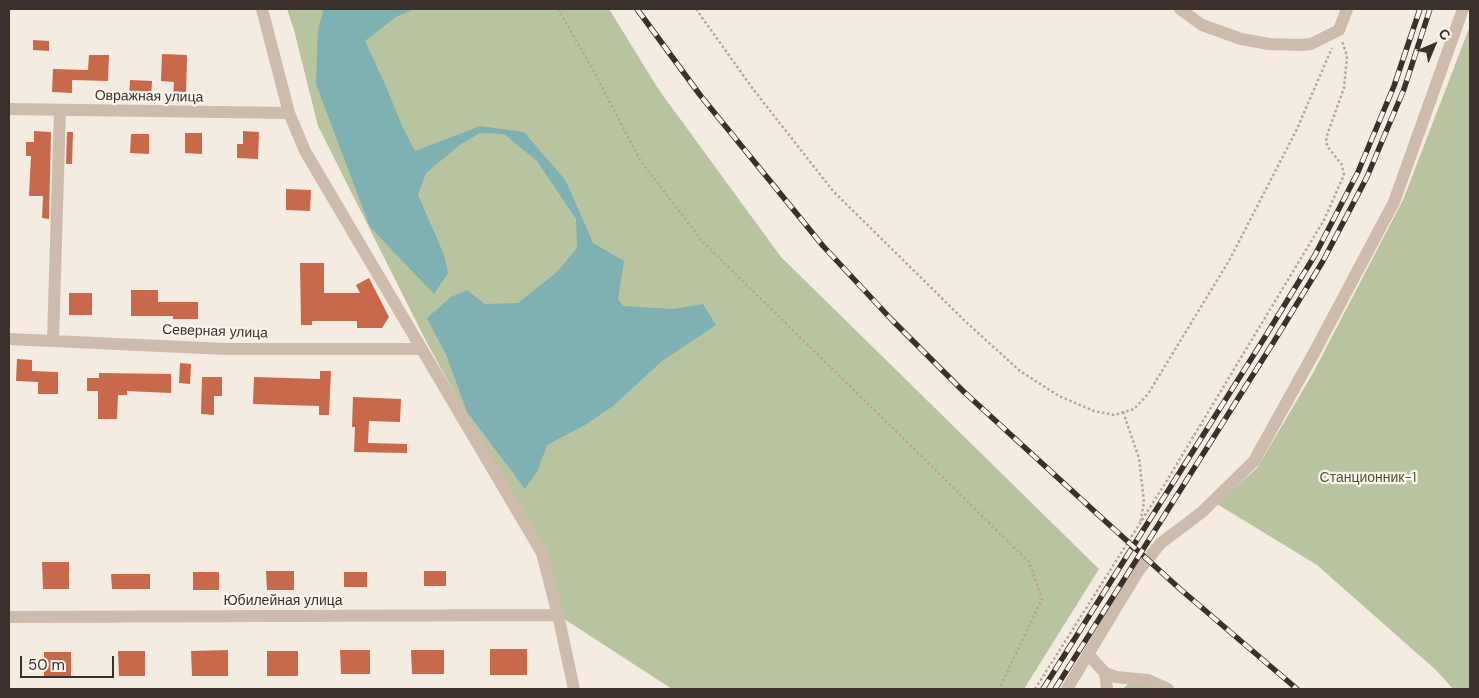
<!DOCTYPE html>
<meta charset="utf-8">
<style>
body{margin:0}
#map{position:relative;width:1479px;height:698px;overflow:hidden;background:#f4ebe1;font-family:"DM Sans",sans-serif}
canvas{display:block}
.frame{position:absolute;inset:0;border:10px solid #3b302b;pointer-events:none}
.north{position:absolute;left:1409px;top:20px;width:50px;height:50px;-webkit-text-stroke:4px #fbf5ee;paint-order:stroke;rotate:45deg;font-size:14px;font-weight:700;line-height:20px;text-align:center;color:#3b302b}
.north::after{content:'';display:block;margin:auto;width:18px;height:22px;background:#3b302b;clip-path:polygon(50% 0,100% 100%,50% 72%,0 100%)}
.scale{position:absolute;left:20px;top:656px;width:94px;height:22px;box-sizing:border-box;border:2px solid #3b302b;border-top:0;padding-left:6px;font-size:15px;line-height:18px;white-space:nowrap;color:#3b302b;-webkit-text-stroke:4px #fbf5ee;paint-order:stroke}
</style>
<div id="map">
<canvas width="1479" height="698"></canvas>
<div class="frame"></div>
<div class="north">С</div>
<div class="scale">50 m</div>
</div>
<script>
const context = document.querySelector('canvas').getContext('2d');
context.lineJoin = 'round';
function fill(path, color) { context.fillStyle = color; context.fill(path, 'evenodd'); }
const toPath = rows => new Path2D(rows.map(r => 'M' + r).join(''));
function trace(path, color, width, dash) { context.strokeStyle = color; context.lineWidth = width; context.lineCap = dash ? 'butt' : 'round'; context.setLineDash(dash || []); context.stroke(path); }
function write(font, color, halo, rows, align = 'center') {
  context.font = font + ' "DM Sans",sans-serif'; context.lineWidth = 4.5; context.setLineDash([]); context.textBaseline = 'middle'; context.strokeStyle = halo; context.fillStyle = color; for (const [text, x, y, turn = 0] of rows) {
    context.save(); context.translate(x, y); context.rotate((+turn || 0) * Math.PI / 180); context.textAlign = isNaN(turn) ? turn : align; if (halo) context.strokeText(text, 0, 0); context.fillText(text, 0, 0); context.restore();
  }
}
fill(toPath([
 [287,9,609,9,659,90,781,257,1099,569,1024,689,672,689,558,615,542,553,426,341,318,126,294,30],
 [1470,26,1470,689,1453,689,1437,671,1317,565,1217,504,1257,468,1313,373,1403,200],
 [1128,684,1147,685,1153,689,1123,689]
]), '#b8c4a0');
fill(toPath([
 [324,9,414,9,396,17,365,41,385,84,403,128,415,151,480,126,524,132,566,181,593,243,624,261,618,299,623,306,673,309,703,304,716,325,662,361,613,406,585,425,547,445,538,470,525,489,467,412,447,357,427,318,451,297,467,290,485,304,518,303,557,272,577,248,576,219,537,161,504,134,480,133,461,144,426,173,418,195,444,255,448,273,434,294,370,227,316,84,318,29]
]), '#7fb0b2');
fill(toPath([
 [33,40,49,41,49,51,33,50],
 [162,54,187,55,186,97,173,97,174,82,161,81],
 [89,55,109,55,108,81,72,80,72,93,52,92,53,69,88,70],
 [130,80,152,81,151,97,129,96],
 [34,131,51,132,49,219,42,218,43,196,29,196,31,156,26,156,26,142,34,142],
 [243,131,259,132,258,159,237,158,237,144,243,144],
 [67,132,73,132,72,164,66,164],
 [185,133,202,133,202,154,185,153],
 [131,134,149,134,149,154,130,153],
 [286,189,311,190,310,211,286,210],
 [300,263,324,263,324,293,360,293,356,285,369,278,389,317,382,328,357,328,357,321,312,321,312,325,301,325],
 [131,290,158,290,158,302,198,302,198,319,173,319,173,316,131,316],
 [69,293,92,293,92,315,69,315],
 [17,359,32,360,32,371,58,372,58,394,38,394,38,382,16,381],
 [180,363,191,364,190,384,179,383],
 [320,371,331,371,329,415,319,415,319,406,253,404,254,377,320,379],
 [99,373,171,374,171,393,127,391,127,395,118,395,117,419,98,419,98,391,87,391,87,378,99,378],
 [202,377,222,377,222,396,214,396,214,415,201,414],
 [353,397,401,399,400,422,369,421,368,443,407,444,407,453,354,452,355,427,352,427],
 [42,562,69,562,69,589,43,589],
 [266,571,294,571,294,590,267,590],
 [424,571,446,571,446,586,424,586],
 [193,572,219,572,219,590,193,590],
 [344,572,367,572,367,587,344,587],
 [111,574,150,574,150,589,112,589],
 [490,649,527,649,527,675,490,675],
 [228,650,228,676,192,676,191,651],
 [340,650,370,650,370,674,341,674],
 [411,650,444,650,444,674,412,674],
 [118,651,145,651,145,676,119,676],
 [267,651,298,651,298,676,267,676],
 [44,652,71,652,71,677,44,677]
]), '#c8694b');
trace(toPath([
 [558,9,592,68,640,160,702,241,1029,562,1042,599,999,689],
 [696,9,753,89,833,191,966,322,1020,371,1059,396,1094,411,1114,415,1134,409,1148,394,1230,259,1296,131,1332,48],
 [1123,412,1139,458,1144,502,1140,524],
 [1035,689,1166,482,1324,220,1344,175,1342,165,1327,146,1326,138,1344,88,1347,56,1342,41]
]), '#b9a596', 2.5, [2.5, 2.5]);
trace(toPath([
 [262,9,289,113,305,151,542,553,558,615,574,689],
 [1180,9,1202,25,1241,39,1269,44,1300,45,1311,44,1339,30,1347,9],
 [9,109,289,113],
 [9,339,226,349,421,349],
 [53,340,60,111],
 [9,617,558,615],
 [1089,655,1105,673],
 [1067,689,1139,570,1161,543,1202,512,1254,461,1315,351,1394,202,1463,9],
 [1107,689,1105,673,1116,677,1148,680,1168,689]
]), '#cdbbac', 12);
const rail = toPath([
 [637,9,700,95,823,246,891,319,963,391,1093,510,1180,589,1297,689],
 [1043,689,1265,337,1315,255,1358,172,1394,86,1420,9],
 [1055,689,1273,343,1323,261,1367,177,1404,89,1430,9]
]);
trace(rail, '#3b302b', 5.5);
trace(rail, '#fbf5ee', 4, [11]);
write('14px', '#3b302b', '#fbf5ee', [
 ["Овражная улица",149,97,1],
 ["Северная улица",215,332,2],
 ["Юбилейная улица",283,601]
]);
write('14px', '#4a5a2e', '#fbf5ee', [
 ["Станционник-1",1368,478]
]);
</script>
